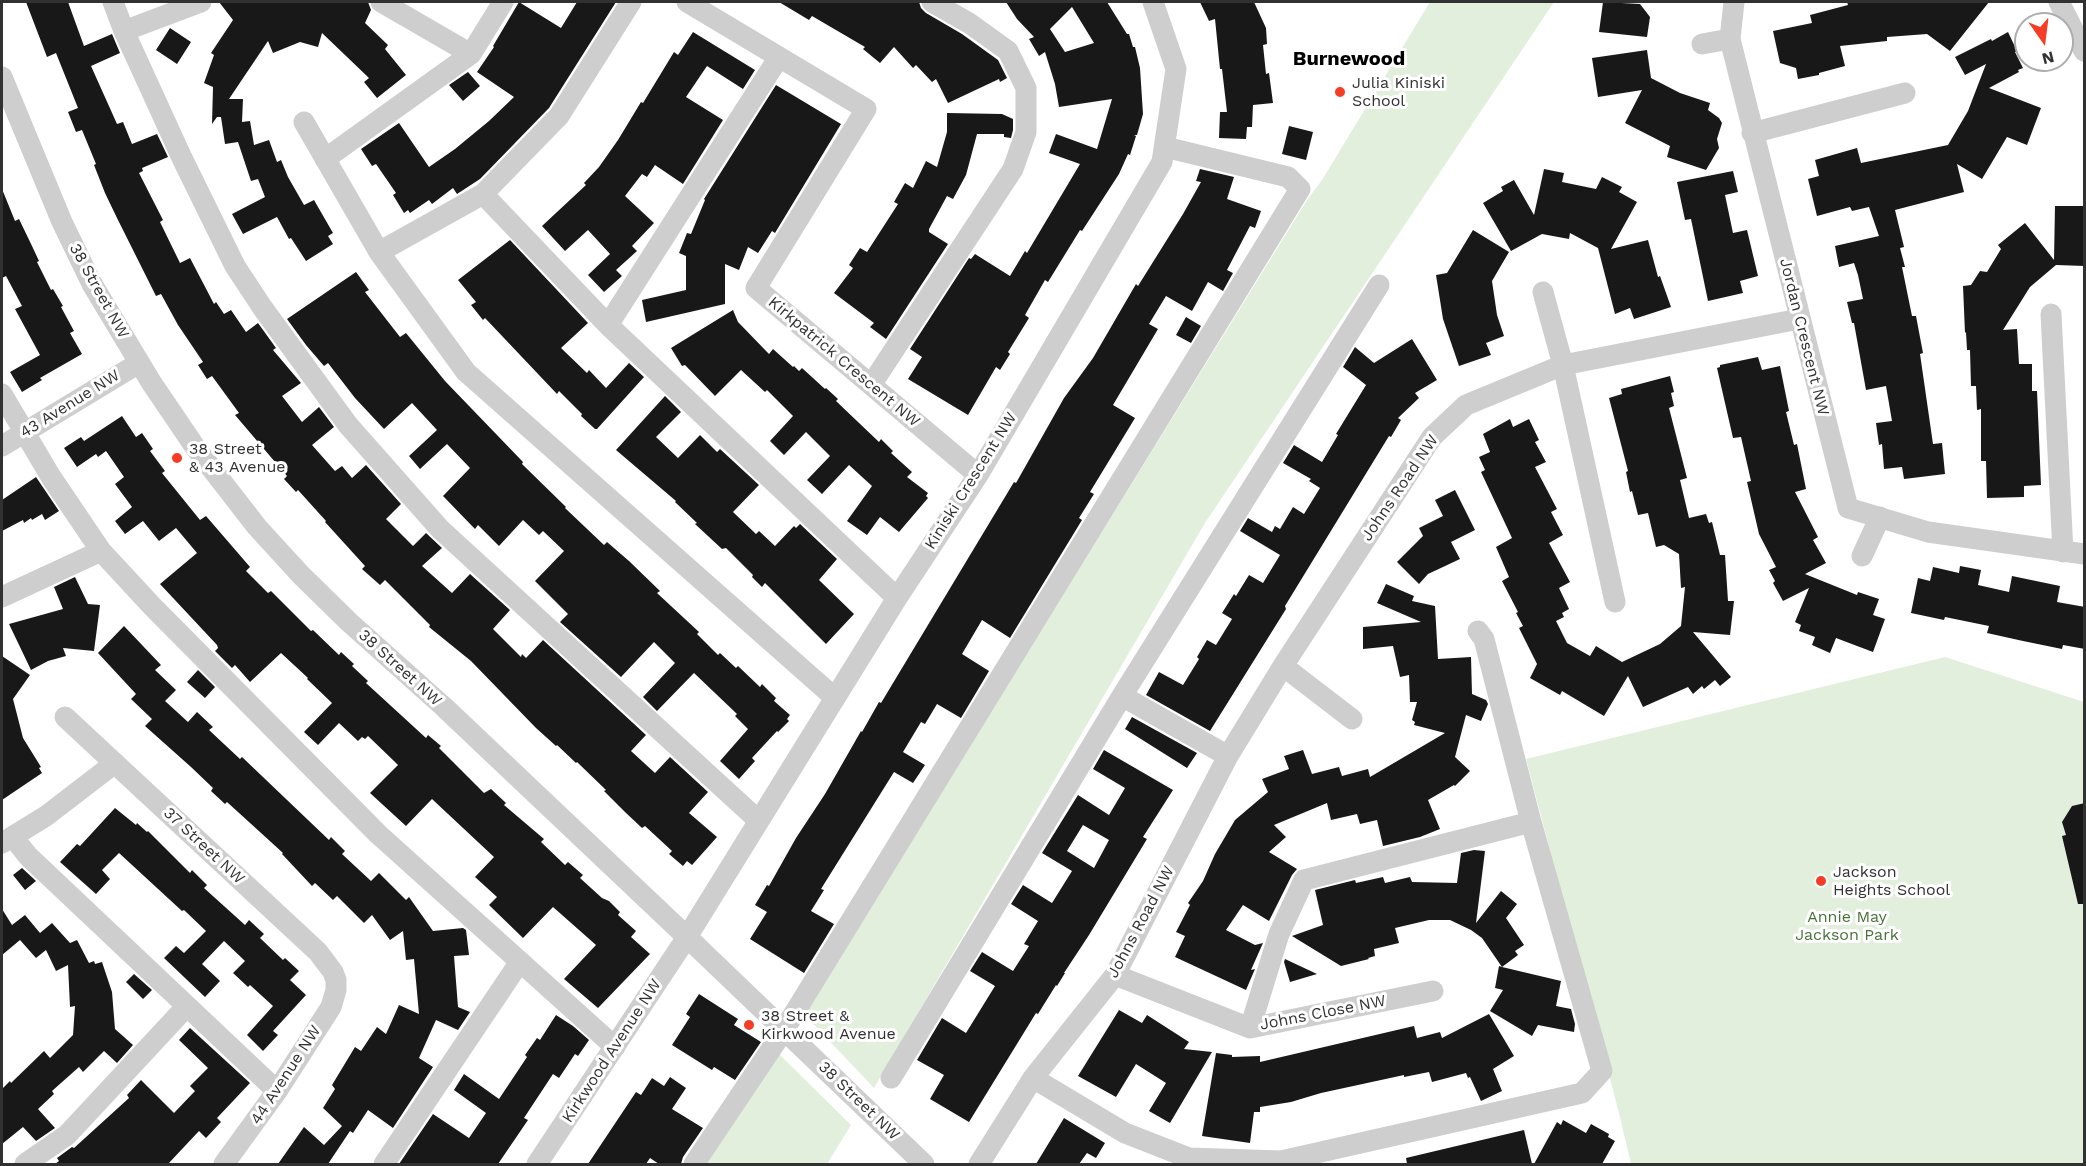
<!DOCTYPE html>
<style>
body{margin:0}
#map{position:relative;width:2086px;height:1166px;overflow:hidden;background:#fff;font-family:"Work Sans",sans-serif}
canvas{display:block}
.frame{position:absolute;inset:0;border:3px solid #313131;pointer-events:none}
.north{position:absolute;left:2014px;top:12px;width:60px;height:60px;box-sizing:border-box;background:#fff;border:2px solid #adadad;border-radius:50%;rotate:166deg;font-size:16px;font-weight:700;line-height:24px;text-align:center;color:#313131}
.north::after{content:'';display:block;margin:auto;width:21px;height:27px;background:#f63c24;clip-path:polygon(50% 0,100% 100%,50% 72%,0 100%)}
</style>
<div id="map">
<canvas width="2086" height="1166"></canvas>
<div class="frame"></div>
<div class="north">N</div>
</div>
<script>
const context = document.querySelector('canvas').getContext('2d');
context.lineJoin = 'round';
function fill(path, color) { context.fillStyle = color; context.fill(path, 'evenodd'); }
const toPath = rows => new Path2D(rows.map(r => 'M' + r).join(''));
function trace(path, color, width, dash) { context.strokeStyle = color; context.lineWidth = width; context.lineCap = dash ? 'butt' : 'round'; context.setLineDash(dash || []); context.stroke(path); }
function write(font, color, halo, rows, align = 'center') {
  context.font = font + ' "Work Sans",sans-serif'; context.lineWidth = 6; context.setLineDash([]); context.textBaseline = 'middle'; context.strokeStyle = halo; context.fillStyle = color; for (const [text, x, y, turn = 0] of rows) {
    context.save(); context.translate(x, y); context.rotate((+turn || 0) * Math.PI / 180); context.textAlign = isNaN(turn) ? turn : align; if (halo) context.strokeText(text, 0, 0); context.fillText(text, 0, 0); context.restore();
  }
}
fill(toPath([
 [1430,2,1554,2,1205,523,874,1088,804,1014,1307,200,1322,180],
 [1945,657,2084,702,2084,1164,1631,1164,1619,1113,1526,759],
 [779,1054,851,1125,827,1164,705,1164]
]), '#e3efdd');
fill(toPath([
 [26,2,68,2,84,46,112,34,120,53,91,66,117,124,123,122,132,144,157,134,168,157,142,168,143,171,139,173,163,220,160,222,180,263,190,258,214,304,216,302,224,314,231,310,246,332,258,323,276,348,273,350,301,383,282,396,302,422,319,407,334,427,312,445,335,471,342,466,352,478,366,465,401,504,386,519,413,546,426,533,442,548,422,566,452,593,470,574,510,610,493,629,521,657,522,654,526,658,543,640,646,735,631,751,655,773,670,757,708,792,689,813,717,837,692,865,687,861,683,866,669,854,672,851,645,826,642,828,625,812,604,791,606,790,577,762,576,763,557,745,556,746,536,728,471,661,429,627,430,625,385,580,380,585,362,569,365,566,325,522,326,521,298,490,296,492,284,479,287,476,235,415,239,413,212,376,207,379,198,365,203,362,178,325,161,294,156,296,117,218,105,193,94,165,96,164,82,130,76,132,68,112,78,108,56,53,47,57],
 [219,2,368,2,371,10,365,23,388,45,385,49,406,75,377,98,364,82,369,78,322,33,318,47,300,42,273,53,268,41,229,99,243,99,242,122,250,121,254,145,269,140,277,162,281,160,288,177,304,205,314,200,333,233,328,236,333,244,306,261,291,238,289,239,277,217,243,234,232,214,265,197,258,179,251,181,238,142,225,144,221,117,217,117,212,124,213,87,204,83,214,55,211,53,233,20],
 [519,2,561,28,577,2,616,2,549,108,480,179,457,194,453,188,432,204,429,200,410,213,408,210,404,213,393,195,396,193,376,164,372,166,361,149,399,123,429,167,455,149,489,121,514,97,477,72,494,47,493,46],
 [779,2,919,2,921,8,926,13,962,34,998,60,1007,78,1000,82,999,79,948,103,936,79,932,82,916,65,913,68,894,47,880,63,863,49,865,47,812,16,809,20],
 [1006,2,1107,2,1127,34,1129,34,1133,47,1135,47,1140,68,1143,114,1137,135,1134,135,1136,136,1130,155,1128,154,1119,174,1082,231,1080,230,1048,282,1045,280,1025,315,1029,318,1008,352,1010,354,1000,370,996,367,968,415,908,379,922,357,910,349,969,258,971,259,975,254,1010,276,1025,251,1027,253,1080,164,1049,153,1056,134,1097,149,1112,99,1059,107,1055,84,1045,52,1039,56,1029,39,1034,37,1017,19],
 [1072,7,1094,43,1065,52,1050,29],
 [1200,2,1254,2,1266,28,1267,44,1263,45,1266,74,1269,73,1273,103,1253,105,1252,127,1247,127,1246,139,1219,138,1220,112,1227,112,1222,69,1220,69,1215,19,1209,21],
 [1603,2,1640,4,1650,17,1647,37,1599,32],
 [1847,2,1989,2,1950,51,1927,34,1887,37,1887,41,1840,46,1845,66,1819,73,1819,75,1798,79,1796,68,1780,63,1773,31,1812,23,1810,15,1848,5],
 [170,28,191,42,177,64,156,50],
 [693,32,755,70,743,89,707,66,686,97,723,120,683,184,655,165,647,177,642,174,625,196,654,223,632,246,637,251,616,270,622,276,604,292,588,275,610,254,588,230,565,251,542,226,586,185,584,183,599,167,618,140,641,102,643,103,674,52,678,55],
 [2008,32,2017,51,2015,52,2023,68,2018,70,2019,72,1989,88,2041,108,2027,145,2007,137,1982,179,1957,164,1964,192,1895,210,1904,247,1900,248,1905,267,1902,267,1912,316,1916,316,1923,353,1920,354,1933,444,1942,443,1945,474,1904,479,1902,467,1884,469,1882,444,1879,445,1876,423,1892,421,1886,386,1866,390,1854,323,1852,323,1847,302,1863,299,1858,275,1854,263,1839,267,1835,246,1879,236,1869,207,1852,211,1850,207,1817,216,1808,179,1819,176,1815,160,1857,148,1861,163,1948,145,1968,111,1986,64,1965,75,1955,57,1991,39,1992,41],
 [1647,50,1651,78,1680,93,1710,103,1708,110,1719,118,1722,123,1717,139,1719,148,1706,170,1667,157,1670,146,1625,123,1642,90,1598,97,1592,58],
 [468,72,480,86,463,101,449,85],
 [776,85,841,124,775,233,772,231,758,253,748,247,739,270,725,264,725,304,646,322,642,300,686,290,686,256,679,253,687,233,691,234,705,200,704,199],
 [947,113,1002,114,1013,119,1013,130,1011,138,1004,137,1004,134,977,134,966,175,953,199,947,196,929,229,929,232,948,244,886,339,870,327,874,323,834,293,853,268,849,265,860,248,867,252,898,204,894,202,905,183,913,188,926,161,937,167,947,132],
 [1289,126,1313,132,1306,160,1282,154],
 [1200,169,1234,177,1227,199,1261,211,1255,228,1250,226,1227,270,1233,273,1223,291,1208,282,1192,311,1166,296,1149,324,1158,329,1113,405,1135,418,1090,492,1094,494,1079,518,1082,520,1010,638,982,620,962,654,989,671,961,718,937,704,925,724,921,722,903,752,925,765,913,783,894,772,821,889,824,890,811,911,834,924,804,973,750,939,767,912,755,905,767,885,769,886,796,838,825,794,861,731,862,732,879,702,881,703,1014,482,1016,483,1064,398,1093,358,1136,284,1138,286,1183,214,1201,182,1196,181],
 [1544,169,1564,173,1562,182,1596,189,1602,177,1622,187,1619,192,1637,202,1611,249,1648,240,1658,277,1660,276,1671,307,1634,319,1630,308,1615,314,1598,248,1570,233,1569,239,1542,234,1511,251,1483,203,1503,191,1501,187,1514,180,1534,215],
 [1733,171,1738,192,1725,195,1733,233,1747,230,1758,276,1740,281,1743,293,1708,301,1691,219,1685,220,1677,182],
 [2,189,15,221,19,219,32,246,39,261,37,262,51,290,53,289,63,306,61,307,74,331,70,333,82,354,40,378,42,380,22,392,10,372,40,355,15,309,22,306,6,276,2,278],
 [2055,206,2085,206,2085,266,2056,265,2030,287,2003,330,2017,329,2019,364,2032,364,2032,391,2037,391,2041,485,2024,486,2024,497,1987,498,1986,461,1981,461,1981,409,1977,410,1976,386,1971,386,1970,350,1967,350,1966,332,1965,333,1963,286,1971,285,1980,271,1987,272,2001,249,1998,245,2025,223,2054,260],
 [1473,230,1509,252,1492,281,1497,315,1504,336,1486,343,1491,355,1459,366,1443,319,1436,275,1447,273],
 [510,240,588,323,561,348,587,373,589,370,606,388,629,363,644,377,597,429,595,429,581,416,582,414,559,391,557,394,485,318,483,320,471,305,476,302,458,280],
 [356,272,369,290,365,292,400,337,406,333,445,381,523,462,522,464,566,507,565,508,604,545,607,542,629,561,660,591,657,593,699,632,697,634,718,655,720,653,736,668,738,666,760,687,762,684,776,698,774,701,790,715,787,719,789,721,778,732,777,731,752,758,755,761,739,779,720,761,748,729,735,716,737,714,694,673,657,711,643,697,675,663,654,642,621,677,560,622,568,614,535,581,564,551,543,531,539,535,523,520,499,546,478,525,475,529,443,496,470,468,447,444,420,469,409,456,437,430,412,403,384,429,355,398,328,363,324,366,306,345,287,319],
 [733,310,738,322,769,354,773,349,793,367,794,366,799,371,802,368,825,389,826,388,838,399,836,401,879,442,881,439,893,451,891,453,912,472,907,477,928,493,926,496,928,498,899,532,880,517,867,535,847,521,872,486,849,465,822,494,807,480,830,456,806,432,784,455,770,441,793,416,767,390,765,392,741,370,715,396,685,365,682,366,671,348],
 [1186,317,1201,326,1191,343,1176,335],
 [1412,339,1437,380,1415,393,1419,398,1398,418,1401,420,1391,437,1389,436,1285,606,1286,609,1210,731,1146,695,1159,672,1183,685,1199,659,1197,657,1207,640,1216,645,1232,619,1222,613,1234,594,1236,596,1249,575,1263,583,1280,555,1240,531,1248,518,1272,532,1275,526,1280,529,1293,507,1304,514,1320,488,1309,481,1311,479,1283,463,1294,445,1322,462,1338,435,1336,434,1366,385,1343,367,1355,347,1374,363],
 [1758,357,1762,370,1780,366,1789,411,1786,412,1794,445,1797,444,1806,489,1795,492,1818,537,1813,540,1826,563,1805,574,1857,595,1858,592,1879,599,1873,615,1885,619,1873,652,1836,638,1830,653,1812,645,1815,637,1799,631,1801,625,1795,622,1809,588,1783,601,1773,583,1775,581,1769,570,1776,567,1759,534,1747,482,1751,481,1741,437,1733,438,1717,368,1720,367,1720,365],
 [1670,376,1674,392,1671,393,1674,406,1669,408,1687,478,1680,480,1689,518,1706,514,1709,523,1712,522,1720,555,1725,555,1728,601,1734,601,1730,635,1693,632,1731,677,1720,686,1715,680,1704,689,1702,686,1693,694,1688,687,1643,707,1628,676,1604,716,1562,691,1560,695,1530,678,1537,664,1519,628,1523,626,1516,613,1518,612,1502,581,1509,577,1496,547,1512,538,1481,472,1485,470,1479,457,1490,452,1483,434,1510,419,1513,427,1529,419,1539,440,1535,442,1546,462,1535,467,1557,509,1551,512,1563,535,1549,543,1570,582,1559,588,1569,609,1562,613,1564,617,1556,621,1567,643,1590,656,1596,646,1622,662,1660,644,1681,626,1685,587,1681,588,1679,554,1664,545,1656,547,1648,513,1638,515,1632,491,1630,492,1626,472,1628,471,1609,398,1622,394,1621,389],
 [665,396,681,412,656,437,678,458,700,435,717,452,720,449,759,485,733,512,756,534,759,531,775,546,794,526,796,528,800,524,837,559,819,580,854,614,826,644,765,583,762,587,752,577,753,575,726,548,722,549,695,524,697,523,675,502,676,501,616,450],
 [122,416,136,437,142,433,153,449,150,451,165,471,162,473,200,520,206,516,250,567,246,571,268,593,271,591,311,631,313,630,339,655,341,652,354,664,352,666,368,681,366,683,426,738,428,735,441,746,439,748,484,793,491,789,506,803,504,805,544,839,541,842,565,865,568,862,583,875,580,878,602,898,609,901,620,912,618,915,636,931,631,937,650,954,598,1008,564,979,596,945,553,907,523,938,489,905,497,897,475,877,494,857,432,799,406,826,370,793,398,765,394,761,368,736,365,739,362,737,358,741,339,723,318,745,304,732,332,703,307,679,308,678,281,653,250,682,235,665,232,668,215,651,218,648,217,645,160,584,197,553,176,528,159,541,143,521,125,534,115,521,132,507,115,484,124,477,106,451,98,457,96,454,77,467,64,448,81,437,84,441],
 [36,477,59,511,45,520,42,514,32,520,31,518,24,523,23,520,2,531,2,500],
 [1455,490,1475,530,1451,542,1460,559,1428,574,1419,584,1397,562,1423,536,1419,528,1443,516,1435,500],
 [1960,566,1981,570,1978,585,2009,592,2012,576,2060,586,2057,602,2085,607,2085,649,2063,645,2062,649,2023,641,1987,633,1989,626,1945,617,1944,620,1911,613,1918,578,1930,581,1933,567,1959,573],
 [75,577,88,604,100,605,94,651,63,648,66,656,48,661,31,670,9,624,63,609,54,587],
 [1386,584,1414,596,1412,601,1435,606,1438,659,1471,657,1472,694,1486,700,1488,704,1481,721,1466,715,1455,757,1470,771,1455,786,1454,785,1428,800,1440,829,1420,837,1383,846,1377,820,1360,824,1357,814,1331,820,1327,803,1274,825,1286,837,1269,852,1297,869,1292,875,1269,921,1243,905,1226,930,1255,945,1263,943,1251,970,1255,969,1246,990,1175,957,1185,936,1176,932,1190,905,1188,903,1203,881,1215,854,1235,820,1268,792,1262,779,1289,769,1284,756,1303,750,1312,774,1339,767,1342,776,1368,769,1370,777,1445,733,1414,725,1415,722,1412,720,1417,702,1410,702,1409,675,1400,677,1393,646,1363,649,1363,627,1421,622,1377,603],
 [124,626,161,665,155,670,176,690,165,701,188,722,197,712,213,727,209,730,240,759,242,757,329,840,331,837,345,851,342,854,371,881,379,873,406,900,409,897,433,931,463,928,466,930,469,955,454,956,458,1007,470,1012,458,1030,436,1020,419,1058,433,1067,393,1128,368,1110,353,1133,350,1131,328,1164,278,1164,304,1127,324,1145,342,1126,323,1108,335,1089,332,1085,355,1047,361,1051,377,1027,386,1034,399,1005,419,1014,414,959,406,960,403,931,390,940,372,915,364,923,337,896,333,900,315,883,312,886,282,854,283,853,227,802,225,804,211,791,213,788,191,767,145,726,152,719,131,699,136,694,98,653],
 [2,656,30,675,13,699,23,738,41,767,39,768,42,773,2,800],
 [198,670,215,687,205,698,187,682],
 [1132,717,1197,753,1187,768,1125,729],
 [1104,750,1173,790,1143,837,1147,839,1089,935,1064,973,1065,973,1057,986,1056,985,1038,1014,1036,1013,969,1122,930,1099,944,1075,917,1060,942,1018,966,1033,995,986,970,971,982,952,1013,971,1029,946,1024,944,1038,921,1011,904,1023,885,1052,903,1072,871,1042,853,1078,795,1109,815,1125,788,1093,769],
 [1083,825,1109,840,1094,868,1067,851],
 [2085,803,2085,904,2078,904,2062,836,2066,835,2062,822,2072,806],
 [115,808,136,825,137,823,147,832,148,831,190,873,192,870,207,885,204,888,245,925,249,920,264,934,260,938,283,960,285,958,299,971,290,980,306,995,273,1031,278,1035,263,1051,247,1035,273,1006,250,985,248,987,233,973,245,961,224,941,202,964,220,981,205,997,164,958,176,946,184,953,206,931,184,910,182,911,119,853,102,870,110,879,96,894,60,862,77,844,80,846],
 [1474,850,1485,851,1476,923,1501,891,1517,904,1506,918,1524,945,1515,951,1518,955,1502,967,1561,981,1556,1006,1571,1009,1575,1024,1574,1032,1538,1025,1532,1036,1490,1011,1503,990,1495,988,1499,966,1502,967,1482,938,1471,930,1450,920,1429,920,1395,928,1399,943,1374,949,1375,956,1368,958,1369,959,1341,966,1292,936,1323,925,1315,890,1355,880,1356,883,1383,877,1385,883,1410,877,1412,882,1457,883,1461,853],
 [22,868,36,881,25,890,13,875],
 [2,909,12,925,25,915,40,933,52,923,70,943,77,940,89,963,94,961,95,964,102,962,112,992,115,1029,133,1045,117,1063,104,1051,83,1072,79,1067,52,1091,54,1094,38,1109,55,1128,36,1141,23,1127,2,1144,2,1089,10,1081,11,1083,44,1051,50,1058,73,1035,75,1006,70,1007,68,965,56,971,46,950,36,958,20,940,2,955],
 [1285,959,1317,974,1290,982,1284,962],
 [134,974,152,990,143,999,126,982],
 [699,994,738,1019,734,1025,761,1042,735,1080,714,1067,712,1070,672,1045,690,1017,686,1014],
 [1119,1010,1142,1023,1147,1015,1189,1042,1184,1049,1212,1052,1170,1123,1149,1111,1166,1083,1136,1064,1116,1097,1078,1076],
 [1489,1014,1514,1056,1493,1069,1502,1091,1481,1101,1470,1077,1468,1078,1466,1073,1432,1082,1429,1072,1404,1077,1404,1075,1321,1093,1291,1102,1260,1107,1260,1112,1254,1112,1250,1143,1202,1136,1216,1053,1232,1055,1232,1057,1260,1056,1260,1062,1414,1026,1417,1038,1440,1032,1442,1038],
 [556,1015,573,1026,589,1040,578,1056,575,1054,559,1078,553,1074,524,1118,528,1120,498,1164,399,1164,433,1114,469,1138,486,1113,454,1090,464,1074,499,1099,527,1057,525,1055,537,1038,540,1040],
 [190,1028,250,1083,217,1118,221,1122,206,1138,199,1131,168,1164,55,1164,59,1161,57,1158,72,1147,74,1148,129,1098,127,1095,141,1080,174,1113,195,1091,190,1086,208,1068,179,1040],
 [670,1077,686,1088,672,1109,703,1128,683,1157,681,1164,659,1164,650,1158,646,1164,588,1164,636,1092,641,1095,652,1078,664,1086],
 [1064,1118,1105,1143,1096,1158,1087,1153,1079,1164,1036,1164],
 [1563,1120,1586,1133,1591,1124,1609,1134,1608,1137,1615,1141,1602,1164,1534,1164,1557,1122,1561,1125],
 [1524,1130,1532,1164,1407,1164,1406,1158]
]), '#181818');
trace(toPath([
 [113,2,124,31,182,158,235,266,262,307,348,425,440,529,759,821],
 [381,2,471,54],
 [687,2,866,109,756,288,978,475],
 [1734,2,1730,39,1848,508,1928,532,2084,554],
 [2059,2,2084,51],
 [124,31,201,2],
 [1702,44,1730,39],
 [2,77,62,222,92,284,151,382,195,447,257,527,301,575,349,622,444,707,687,937,924,1164],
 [304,122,379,252,466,372,835,698],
 [1752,133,1905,93],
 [325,159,471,54,503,2],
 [483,194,608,325,897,598],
 [379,252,483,194,559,116,631,2],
 [1543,292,1563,365,1615,602],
 [2051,314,2063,552],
 [608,325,779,57],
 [871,385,1013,169,1026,132,1026,88,1008,51,969,23,932,2],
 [2,394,51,477,101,551,152,606,378,834,615,1047],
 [2,446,139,363],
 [1862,556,1880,517],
 [2,597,101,551],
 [1283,666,1352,719],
 [1122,696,1228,756],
 [65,717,318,952,333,972,336,980,336,990,331,1007,277,1091,224,1164],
 [13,837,28,856,277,1091],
 [2,843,46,816,115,763],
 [1115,975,1250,1028,1433,991],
 [1250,1028,1279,934,1304,880,1531,822],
 [891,1078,1122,696,1379,285],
 [1033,1078,1125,1133,1189,1158,1281,1161,1582,1093,1602,1071,1531,822,1484,639,1478,631],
 [25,1164,67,1135,187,1006],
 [384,1164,519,963],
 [537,1164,687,937,897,598,978,475,1162,162,1176,69,1153,2],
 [694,1164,784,1030,1300,189,1288,177,1165,147],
 [979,1164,1033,1078,1115,975,1228,756,1283,666,1432,437,1466,405,1563,365,1799,319]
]), '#cecece', 21);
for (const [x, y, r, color] of [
 [1340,92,6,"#f63c24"],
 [177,458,6,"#f63c24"],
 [1821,881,6,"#f63c24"],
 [749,1025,6,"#f63c24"]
]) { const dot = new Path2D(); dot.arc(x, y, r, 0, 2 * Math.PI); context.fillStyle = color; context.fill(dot); trace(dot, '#fff', 2); }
write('16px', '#313131', '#fff', [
 ["Julia Kiniski",1352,83],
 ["School",1352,101],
 ["38 Street",189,449],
 ["& 43 Avenue",189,467],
 ["Jackson",1833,872],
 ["Heights School",1833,890],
 ["38 Street &",761,1016],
 ["Kirkwood Avenue",761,1034]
], 'left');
write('16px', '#313131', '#fff', [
 ["38 Street NW",99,291,61],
 ["Jordan Crescent NW",1804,337,76],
 ["Kirkpatrick Crescent NW",844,362,40],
 ["43 Avenue NW",70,404,-32],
 ["Kiniski Crescent NW",971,481,-58],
 ["Johns Road NW",1400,488,-56],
 ["38 Street NW",400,668,42],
 ["37 Street NW",204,846,43],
 ["Johns Road NW",1141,922,-62],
 ["Johns Close NW",1323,1013,-11],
 ["Kirkwood Avenue NW",612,1051,-57],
 ["44 Avenue NW",286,1075,-57],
 ["38 Street NW",859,1101,44]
]);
write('16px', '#497139', '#fff', [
 ["Annie May",1847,917],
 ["Jackson Park",1847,935]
]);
write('bold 20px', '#000', '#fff', [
 ["Burnewood",1349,59]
]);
</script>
